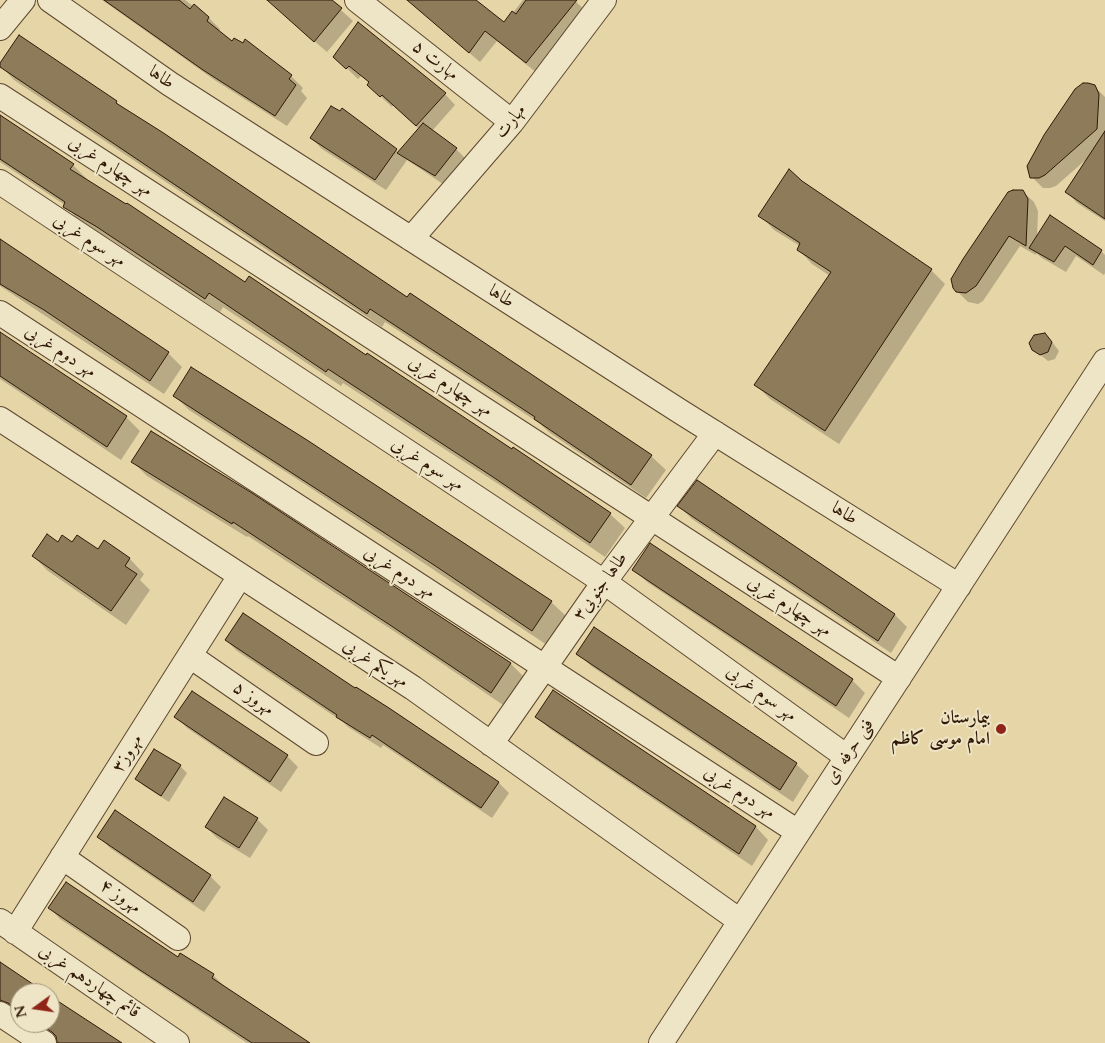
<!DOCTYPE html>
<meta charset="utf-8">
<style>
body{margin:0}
#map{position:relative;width:1105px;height:1043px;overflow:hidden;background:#e5d5a7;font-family:Cardo,serif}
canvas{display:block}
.north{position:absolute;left:10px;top:983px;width:50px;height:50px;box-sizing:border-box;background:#eee4c6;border:1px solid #a2937a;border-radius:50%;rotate:256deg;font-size:14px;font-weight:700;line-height:20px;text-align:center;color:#301907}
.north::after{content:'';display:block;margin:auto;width:18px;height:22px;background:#8f2418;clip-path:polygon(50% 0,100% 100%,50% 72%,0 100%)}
</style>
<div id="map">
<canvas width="1105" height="1043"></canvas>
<div class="north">N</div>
</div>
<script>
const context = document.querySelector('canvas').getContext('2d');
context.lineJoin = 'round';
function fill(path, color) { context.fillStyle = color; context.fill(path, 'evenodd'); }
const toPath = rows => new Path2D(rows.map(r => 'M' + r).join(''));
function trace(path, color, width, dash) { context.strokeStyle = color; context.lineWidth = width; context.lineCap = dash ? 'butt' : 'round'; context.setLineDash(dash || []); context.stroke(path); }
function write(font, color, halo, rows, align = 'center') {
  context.font = font + ' Cardo,Amiri,serif'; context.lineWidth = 4; context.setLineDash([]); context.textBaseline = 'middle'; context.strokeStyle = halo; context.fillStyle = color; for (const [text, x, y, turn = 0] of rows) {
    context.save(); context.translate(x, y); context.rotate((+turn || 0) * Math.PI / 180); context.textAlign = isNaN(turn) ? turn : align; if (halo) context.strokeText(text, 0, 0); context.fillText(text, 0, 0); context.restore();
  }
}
fill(toPath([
 [102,0,185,0,209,18,220,29,218,32,232,43,291,76,303,88,301,91,307,98,287,126,216,81],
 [272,0,330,0,353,21,327,52,284,15],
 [407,0,476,0,504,24,523,0,574,0,587,12,537,73,497,41,480,62],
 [335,57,445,94,455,105,432,131,456,149,467,160,446,186,407,160,386,190,322,149,311,138,396,150,399,153,419,129,393,105,392,107,380,96,370,83,361,76,358,79],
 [0,65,116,102,123,109,408,298,410,295,651,456,666,470,646,498,550,433,539,423,385,322,382,327,14,80],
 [1094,86,1105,97,1105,221,1077,203,1067,192,1090,156,1056,186,1050,188,1043,188,1032,177],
 [0,116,73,165,87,179,87,181,246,283,366,357,610,514,625,528,605,557,509,491,343,383,341,386,223,307,220,312,113,241,79,221,65,205,0,162],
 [801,182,931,270,945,284,839,444,770,399,756,385,830,276,812,264,798,249,800,246,774,230,760,215],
 [1022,191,1034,202,1038,211,1037,238,1101,251,1105,255,1105,273,1104,275,1076,256,1066,272,1042,258,1036,253,1036,255,1020,246,983,301,978,304,968,302,957,291],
 [0,242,168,353,182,367,164,394,0,286],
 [0,334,126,417,140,431,121,460,0,379],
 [1052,342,1059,351,1055,359,1048,361,1033,349],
 [175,396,453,538,454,536,551,602,566,616,547,645,303,483,189,410],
 [133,462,251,494,511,664,525,678,506,707,409,641,248,536,247,537,147,476],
 [679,506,895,615,907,627,891,653,692,519],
 [104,542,130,559,144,574,140,580,150,590,126,625,48,571,33,556,58,543,73,544,99,551],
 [634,569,852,680,865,693,849,718,647,582],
 [226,640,498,782,509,793,492,818,383,745,381,748,348,727,343,722,237,651],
 [578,653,796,764,809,776,793,802,591,666],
 [193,692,287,756,298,767,281,792,187,728,176,717],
 [553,692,756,827,768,840,752,866,550,729,537,717],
 [180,766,187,773,169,802,144,786,137,779],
 [115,812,210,876,221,887,204,912,110,848,99,837],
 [257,819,268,830,250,858,217,838,206,827],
 [50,908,178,958,213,975,224,986,307,1043,247,1043,60,919],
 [0,963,45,993,20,993,20,1016,0,1008],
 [50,997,119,1043,60,1043,58,1040,33,1023,50,1023]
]), '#0003');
const building = toPath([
 [104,0,179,0,190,9,194,4,209,17,207,21,232,41,234,38,243,43,245,39,292,75,289,79,296,85,275,116,203,70,104,0],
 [267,0,332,0,342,8,314,42,267,0],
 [407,0,476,0,504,22,512,11,516,14,526,0,577,0,526,63,485,31,469,53,407,0],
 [358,22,446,93,416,126,382,95,380,97,367,85,369,82,349,66,346,69,333,57,358,22],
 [19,35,117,101,116,103,162,132,407,297,410,293,652,455,631,485,534,419,535,417,370,309,367,314,0,67,0,63,19,35],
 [1083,83,1088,83,1095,85,1099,94,1097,129,1045,175,1039,178,1030,178,1027,166,1044,135,1075,89,1083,83],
 [331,106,340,111,342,108,397,149,375,180,310,138,331,106],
 [0,115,74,164,70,169,126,204,127,203,245,282,249,276,366,355,367,353,512,449,513,447,611,513,590,543,493,477,328,369,326,372,209,293,205,299,97,227,63,207,65,202,0,159,0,115],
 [423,123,457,148,435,176,397,153,423,123],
 [1105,131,1105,219,1065,192,1105,131],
 [789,169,802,181,932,269,825,431,754,385,831,272,797,250,800,243,758,216,789,169],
 [1013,190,1023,190,1028,199,1026,246,1009,236,976,286,966,293,956,292,953,288,951,279,963,259,1008,192,1013,190],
 [1050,215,1102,250,1093,265,1065,246,1054,262,1029,248,1050,215],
 [0,239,169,352,150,381,44,310,0,284,0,239],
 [0,332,127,416,107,447,0,376,0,332],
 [1045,333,1052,342,1048,352,1040,355,1032,350,1029,343,1034,335,1045,333],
 [191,367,307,440,552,601,532,631,434,565,173,396,191,367],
 [151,431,252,493,511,663,491,693,393,627,233,522,232,524,131,462,151,431],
 [697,480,895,614,878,641,677,506,697,480],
 [47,534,58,542,62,535,72,542,77,535,98,549,104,540,130,558,125,566,137,574,111,611,32,556,47,534],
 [650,543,853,679,836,706,632,570,650,543],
 [243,613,355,688,356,687,389,708,499,782,481,808,372,735,370,738,336,717,337,715,225,640,243,613],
 [594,627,797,763,780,790,576,654,594,627],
 [553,690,756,826,739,854,535,717,553,690],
 [192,691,288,755,270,782,174,717,192,691],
 [154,749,181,765,161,796,135,779,154,749],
 [224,797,258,818,239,848,205,827,224,797],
 [115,810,211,875,193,902,97,837,115,810],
 [66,882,178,957,180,953,214,974,212,978,310,1043,252,1043,140,970,48,908,66,882],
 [0,962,46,993,20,993,20,1011,8,1003,0,1000,0,962],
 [50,996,122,1043,59,1043,57,1042,56,1036,52,1032,39,1023,50,1023,50,996]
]);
fill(building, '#8e7b5a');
trace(building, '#301907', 1);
const minor = toPath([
 [50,0,170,84,681,412,959,586],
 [357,0,512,122],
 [0,28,23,0],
 [0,96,899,678],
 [0,182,604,582,847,757],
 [411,239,512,122,604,0],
 [0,313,798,832],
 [0,419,413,688,740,921],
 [190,656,316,743],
 [491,744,604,582,715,433],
 [62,857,178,938],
 [0,921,177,1043],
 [15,932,240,576],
 [0,1014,44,1043],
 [661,1043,1105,361]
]);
trace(minor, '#5d482f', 26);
trace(minor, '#eee4c6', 24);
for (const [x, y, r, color] of [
 [1001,729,6,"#8f2418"]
]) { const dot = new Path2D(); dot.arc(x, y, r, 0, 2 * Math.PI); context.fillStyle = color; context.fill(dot); trace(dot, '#eee4c6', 2); }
write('18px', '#301907', '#eee4c6', [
 ["مهارت ۵",435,61,38],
 ["طاها",161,78,34],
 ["مهارت",511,122,-51],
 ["مهر چهارم غربی",110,167,33],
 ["مهر سوم غربی",89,241,33],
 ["طاها",501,297,33],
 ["مهر دوم غربی",60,352,33],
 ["مهر چهارم غربی",450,387,33],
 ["مهر سوم غربی",427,465,33],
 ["طاها",844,514,32],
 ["مهر دوم غربی",399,573,33],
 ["طاها جنوبی۳",601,587,-54],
 ["مهر چهارم غربی",789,607,33],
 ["مهر یکم غربی",375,664,33],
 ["مهر سوم غربی",761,694,36],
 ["مهروز ۵",253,699,35],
 ["فنی حرفه ای",850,752,-57],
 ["مهروز۳",128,754,-58],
 ["مهر دوم غربی",739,793,33],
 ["مهروز ۴",120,897,35],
 ["قائم چهاردهم غربی",89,982,34]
]);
write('bold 18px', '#301907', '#eee4c6', [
 ["بیمارستان",990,719],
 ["امام موسی کاظم",990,740]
], 'right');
</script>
